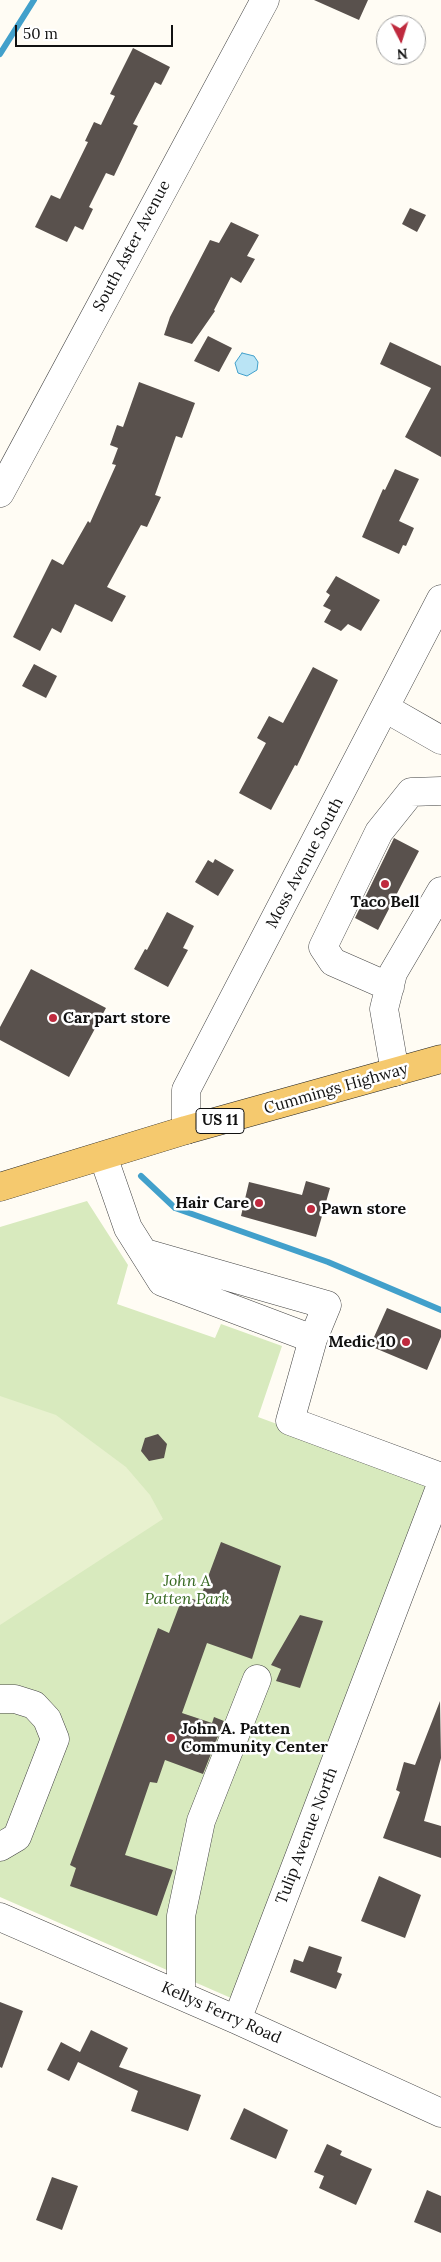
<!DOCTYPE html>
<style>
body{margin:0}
#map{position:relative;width:441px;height:2262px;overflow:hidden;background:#fffcf4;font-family:Lora,serif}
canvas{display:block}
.north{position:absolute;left:376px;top:15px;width:50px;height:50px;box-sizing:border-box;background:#fff;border:1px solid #a0a0a0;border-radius:50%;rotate:175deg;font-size:14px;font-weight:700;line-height:20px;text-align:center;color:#111}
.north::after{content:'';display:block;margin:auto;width:18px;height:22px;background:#bf2a3e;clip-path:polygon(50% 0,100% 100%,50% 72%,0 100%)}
.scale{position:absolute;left:15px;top:25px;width:158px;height:22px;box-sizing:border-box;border:2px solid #111;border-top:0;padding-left:6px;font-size:15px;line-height:18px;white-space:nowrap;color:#111;-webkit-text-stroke:4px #fff;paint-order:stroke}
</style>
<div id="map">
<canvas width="441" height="2262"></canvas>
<div class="north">N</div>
<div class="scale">50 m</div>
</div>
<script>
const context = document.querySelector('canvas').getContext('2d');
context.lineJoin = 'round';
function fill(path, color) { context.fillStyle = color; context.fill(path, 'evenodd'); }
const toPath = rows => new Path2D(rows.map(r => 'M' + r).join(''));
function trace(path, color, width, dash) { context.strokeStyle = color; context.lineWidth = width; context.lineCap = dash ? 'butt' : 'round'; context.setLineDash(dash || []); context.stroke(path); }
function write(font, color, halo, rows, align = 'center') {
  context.font = font + ' Lora,serif'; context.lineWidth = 5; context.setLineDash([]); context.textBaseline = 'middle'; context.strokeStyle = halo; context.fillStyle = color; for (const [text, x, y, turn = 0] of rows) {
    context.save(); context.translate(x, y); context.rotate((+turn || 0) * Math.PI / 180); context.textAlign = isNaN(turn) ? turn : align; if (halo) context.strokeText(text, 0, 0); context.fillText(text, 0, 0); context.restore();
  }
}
fill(toPath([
 [87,1201,128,1265,117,1304,215,1338,221,1324,282,1346,258,1417,429,1480,231,1998,0,1897,0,1227]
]), '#d8eabe');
fill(toPath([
 [0,1396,56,1415,126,1467,150,1495,163,1519,0,1625]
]), '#e8f1cf');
const water = toPath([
 [242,353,254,356,258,362,257,370,247,376,238,373,235,363,242,353]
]);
fill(water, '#bae4f5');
trace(water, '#42a0cb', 1);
trace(toPath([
 [0,54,34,0],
 [141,1176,175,1208,328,1262,441,1310]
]), '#42a0cb', 6);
fill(toPath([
 [314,0,368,0,359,20],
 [133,48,170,67,161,85,155,82,133,124,138,126,114,176,106,173,89,207,93,209,83,230,75,226,67,242,35,227,51,195,60,199,88,142,85,141,94,122,101,125,115,96,110,94],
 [410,208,426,215,417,232,402,224],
 [231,222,259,235,247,256,255,259,241,283,231,277,214,310,215,311,192,344,164,335,170,317,210,240,219,243],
 [208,336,232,348,219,372,194,361],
 [390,342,441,366,441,457,405,437,431,388,380,364],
 [139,382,195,403,182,438,176,436,155,495,161,497,147,527,141,525,107,587,126,596,112,622,75,604,61,633,52,628,40,651,13,637,52,559,63,565,88,521,90,523,116,465,112,464,118,448,110,445,117,425,123,427],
 [395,469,419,479,399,521,414,528,406,546,403,545,399,554,362,537,383,489,385,490],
 [336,576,380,600,361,631,348,624,341,631,324,622,331,610,323,606,330,595,326,592],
 [34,664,57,676,46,698,22,686],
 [313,667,338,680,297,766,295,765,271,810,239,793,266,743,257,738,269,716,283,723],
 [394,838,419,851,378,930,355,918],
 [215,859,234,870,218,896,195,882,208,860,213,863],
 [167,912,194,926,183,948,188,950,168,987,134,969,145,949,147,950],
 [31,969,106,1008,69,1077,0,1040,0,1027],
 [306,1181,330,1188,316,1237,241,1216,249,1182,302,1195],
 [387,1308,441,1330,441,1337,427,1370,370,1346],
 [158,1434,167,1444,164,1458,149,1461,141,1451,145,1438],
 [221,1542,281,1566,252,1659,207,1643,182,1713,212,1723,214,1717,224,1721,203,1774,165,1760,157,1783,150,1782,125,1855,173,1870,157,1916,70,1886,76,1868,70,1865,158,1628,169,1633,183,1596,199,1601],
 [300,1615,323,1621,300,1688,276,1681,281,1669,271,1665],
 [440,1701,441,1758,424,1821,441,1826,441,1858,383,1838,400,1792,396,1790,404,1762,415,1765],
 [379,1876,421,1895,405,1938,361,1921],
 [309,1946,342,1957,337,1972,342,1974,336,1989,290,1972,294,1959,303,1962],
 [0,2002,23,2011,2,2068,0,2067],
 [91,2030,128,2048,119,2067,201,2095,188,2131,131,2111,138,2091,78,2062,69,2081,47,2070,61,2042,80,2052],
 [244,2108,288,2130,276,2159,230,2139],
 [327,2144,342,2151,340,2155,372,2169,356,2205,319,2188,324,2176,314,2172],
 [52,2177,78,2186,62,2230,36,2220],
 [427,2190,441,2196,441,2233,414,2222]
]), '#59514d');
const minor = toPath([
 [0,493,265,0],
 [385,708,441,740],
 [390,987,333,962,323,947,379,832,411,792,441,791],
 [395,1072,384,1009,393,973,441,891],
 [186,1130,186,1090,441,599],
 [103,1156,128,1228,162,1282,313,1339,290,1421,441,1477],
 [145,1253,327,1305,313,1339],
 [0,1699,15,1699,34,1705,47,1719,55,1739,17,1837,0,1847],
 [0,1917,237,2020,441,2113],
 [181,1995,181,1916,201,1821,257,1679],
 [237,2020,441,1485]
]);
const major = toPath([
 [0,1187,186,1130,441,1059]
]);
trace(minor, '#444', 29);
trace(major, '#222', 29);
trace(minor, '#fff', 28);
trace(major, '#f5c96e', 28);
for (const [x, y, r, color] of [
 [385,884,5,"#bf2a3e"],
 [53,1018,5,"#bf2a3e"],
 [259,1203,5,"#bf2a3e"],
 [311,1209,5,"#bf2a3e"],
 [406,1342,5,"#bf2a3e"],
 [171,1738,5,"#bf2a3e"]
]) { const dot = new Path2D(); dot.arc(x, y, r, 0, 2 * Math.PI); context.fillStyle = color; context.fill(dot); trace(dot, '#fff', 2); }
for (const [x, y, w] of [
 [220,1121,48]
]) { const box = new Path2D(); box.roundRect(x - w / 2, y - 12.5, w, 25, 4); context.fillStyle = '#fff'; context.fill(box); trace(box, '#111', 1); }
write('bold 15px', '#111', null, [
 ["US 11",220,1121]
]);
write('16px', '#111', '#fff', [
 ["South Aster Avenue",132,246,-62],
 ["Moss Avenue South",305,863,-62],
 ["Cummings Highway",336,1089,-16],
 ["Tulip Avenue North",307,1836,-69],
 ["Kellys Ferry Road",221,2013,24]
]);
write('bold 16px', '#111', '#fff', [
 ["Taco Bell",385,902,"center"],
 ["Car part store",63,1018],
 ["Hair Care",249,1203,"right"],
 ["Pawn store",321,1209],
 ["Medic 10",396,1342,"right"],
 ["John A. Patten",181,1729],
 ["Community Center",181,1747]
], 'left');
write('italic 16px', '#366821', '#fff', [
 ["John A",187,1581],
 ["Patten Park",187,1599]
]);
</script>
